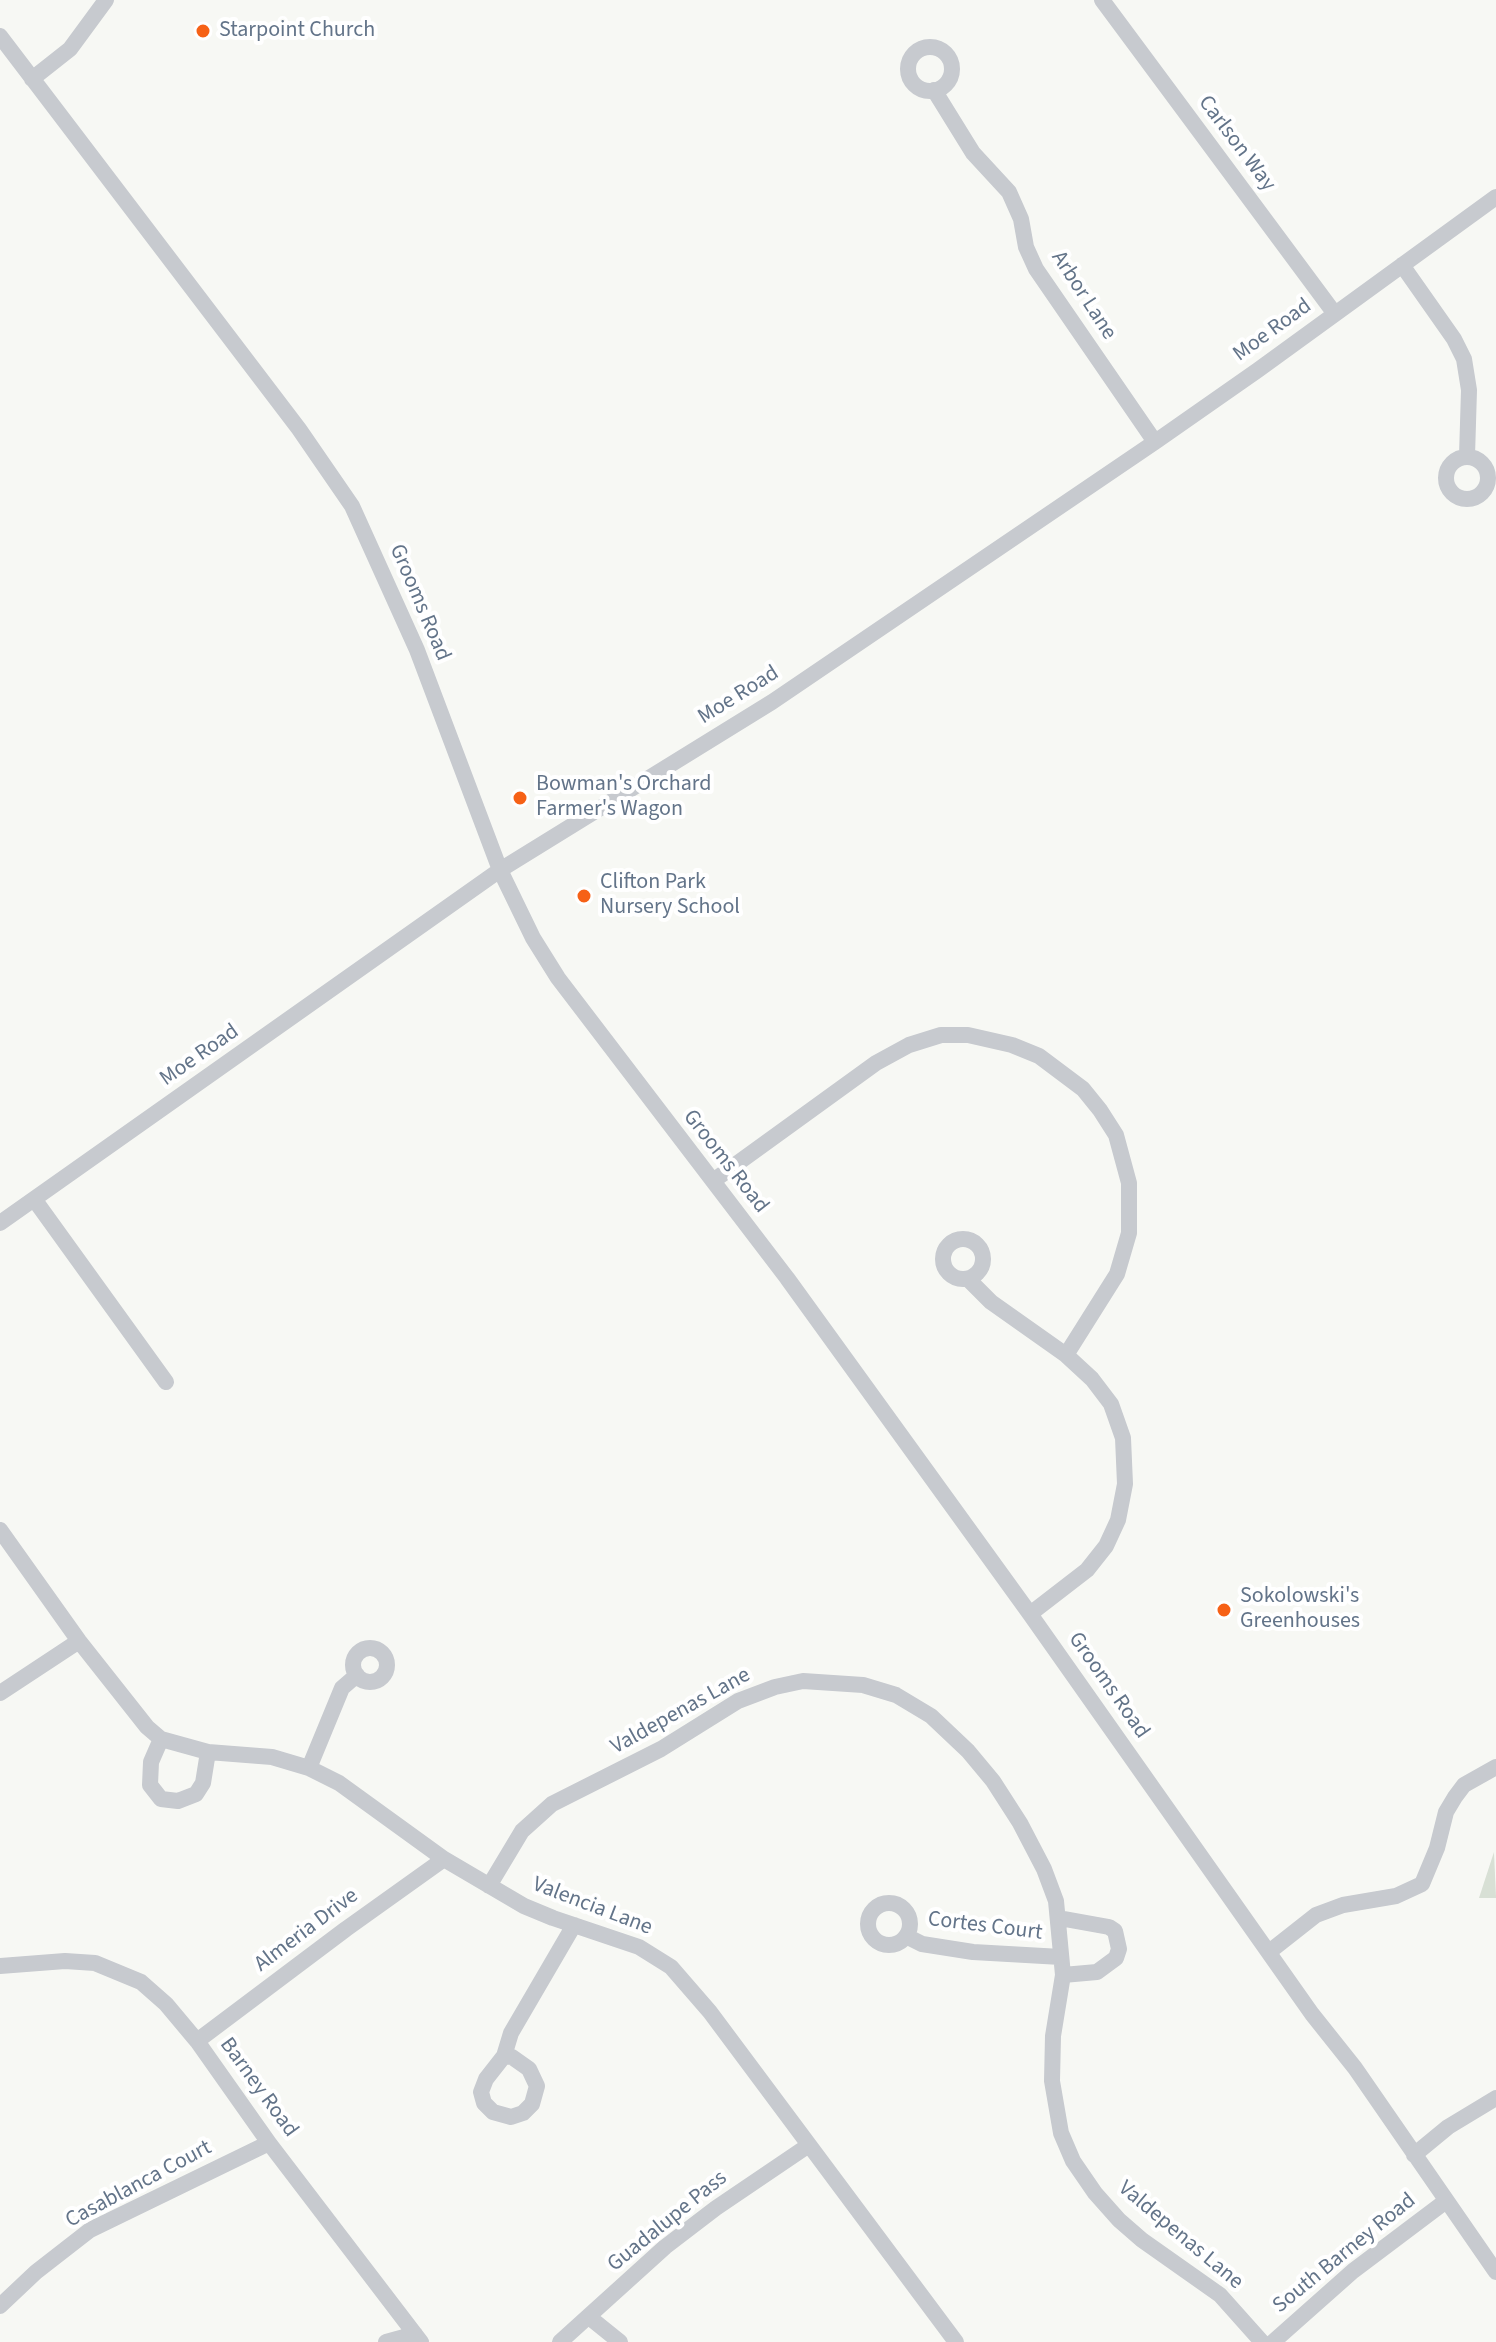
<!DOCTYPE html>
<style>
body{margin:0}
canvas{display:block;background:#f7f8f4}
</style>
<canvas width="1496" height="2342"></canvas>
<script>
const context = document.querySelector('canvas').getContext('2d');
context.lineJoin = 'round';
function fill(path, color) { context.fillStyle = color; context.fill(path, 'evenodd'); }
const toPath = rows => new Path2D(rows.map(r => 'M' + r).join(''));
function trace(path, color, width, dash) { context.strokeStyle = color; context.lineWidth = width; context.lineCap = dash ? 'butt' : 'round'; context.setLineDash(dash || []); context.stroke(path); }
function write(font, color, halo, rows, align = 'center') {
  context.font = font + ' "Source Sans 3",sans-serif'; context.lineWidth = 8; context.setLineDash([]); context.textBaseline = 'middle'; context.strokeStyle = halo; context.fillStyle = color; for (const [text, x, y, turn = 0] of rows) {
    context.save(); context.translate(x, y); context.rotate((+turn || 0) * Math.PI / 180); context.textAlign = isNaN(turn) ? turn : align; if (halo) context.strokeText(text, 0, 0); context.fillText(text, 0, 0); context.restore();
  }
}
fill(toPath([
 [1494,1852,1496,1898,1479,1898]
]), '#d8e0d5');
trace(toPath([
 [1102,0,1335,314],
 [0,36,299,429,352,506,417,650,500,870,533,938,558,978,787,1278,1030,1614,1312,2014,1355,2068,1496,2272],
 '908 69a22 22 0 1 1 44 0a22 22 0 1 1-44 0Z',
 [32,79,70,49,106,0],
 [934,90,973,153,1009,192,1021,219,1026,247,1036,269,1155,442],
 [1402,265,1454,339,1464,359,1469,390,1467,456],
 '1446 478a21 21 0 1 1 42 0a21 21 0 1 1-42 0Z',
 [713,1181,876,1063,909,1045,941,1035,968,1035,1012,1045,1039,1056,1083,1089,1100,1110,1116,1135,1129,1183,1129,1233,1117,1274,1066,1355],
 [34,1199,166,1382],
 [0,1223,500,870,772,702,1155,442,1258,370,1496,197],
 '943 1259a20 20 0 1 1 40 0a20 20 0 1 1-40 0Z',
 [968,1279,991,1302,1066,1355,1092,1379,1111,1404,1123,1438,1125,1484,1118,1520,1106,1546,1087,1570,1030,1614],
 [0,1530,79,1641,147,1727,161,1739,151,1762,150,1785,161,1799,178,1801,196,1794,203,1783,208,1752],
 '353 1665a17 17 0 1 1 34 0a17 17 0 1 1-34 0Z',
 [0,1693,79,1641],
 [161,1739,208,1752,272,1757,309,1768,339,1783,444,1859,524,1906,553,1918,639,1947,671,1967,710,2012,956,2342],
 [309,1768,342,1688,357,1675],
 [489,1886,522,1831,552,1804,661,1749,738,1701,775,1687,803,1681,863,1685,896,1695,931,1716,968,1751,993,1781,1020,1823,1044,1869,1056,1901,1063,1975,1053,2036,1052,2081,1061,2133,1073,2161,1095,2193,1119,2220,1142,2240,1220,2295,1262,2342],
 '868 1924a21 21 0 1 1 42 0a21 21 0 1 1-42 0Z',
 [1059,1918,1109,1927,1115,1931,1119,1949,1116,1958,1097,1972,1063,1975],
 [906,1936,922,1944,973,1952,1061,1957],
 [1269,1952,1316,1915,1343,1905,1396,1896,1422,1884,1437,1848,1446,1812,1455,1797,1464,1785,1496,1767],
 [0,1966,65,1961,95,1963,141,1982,166,2004,197,2041,269,2143,421,2342],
 [197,2041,346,1929,444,1859],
 [504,2056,512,2057,529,2069,537,2086,532,2104,523,2113,511,2117,493,2112,484,2103,481,2092,486,2079,504,2056],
 [504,2056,511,2033,574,1925],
 [1414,2155,1448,2127,1496,2098],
 [0,2306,36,2272,90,2230,269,2143],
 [589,2317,620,2342],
 [386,2342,415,2334],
 [560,2342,665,2247,716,2208,809,2145],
 [1273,2342,1353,2271,1446,2201]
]), '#c7cacf', 16);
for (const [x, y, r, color] of [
 [203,31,8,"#f66116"],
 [520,798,8,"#f66116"],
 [584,896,8,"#f66116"],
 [1224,1610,8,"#f66116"]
]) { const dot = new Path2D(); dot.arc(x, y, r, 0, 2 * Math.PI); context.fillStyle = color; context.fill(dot); trace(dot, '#fff', 3); }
write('22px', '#637489', '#fff', [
 ["Starpoint Church",219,31],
 ["Bowman's Orchard",536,785],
 ["Farmer's Wagon",536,810],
 ["Clifton Park",600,883],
 ["Nursery School",600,908],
 ["Sokolowski's",1240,1597],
 ["Greenhouses",1240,1622]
], 'left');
write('22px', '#637489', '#fff', [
 ["Carlson Way",1236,144,53],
 ["Arbor Lane",1083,296,57],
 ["Moe Road",1273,331,-36],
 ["Grooms Road",419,603,67],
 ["Moe Road",739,696,-32],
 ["Moe Road",200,1056,-35],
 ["Grooms Road",725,1162,52],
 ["Grooms Road",1108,1686,55],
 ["Valdepenas Lane",681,1712,-29],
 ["Valencia Lane",592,1907,21],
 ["Cortes Court",985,1927,7],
 ["Almeria Drive",307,1931,-37],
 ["Barney Road",258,2088,54],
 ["Casablanca Court",139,2185,-28],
 ["Guadalupe Pass",668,2222,-39],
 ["Valdepenas Lane",1180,2236,40],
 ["South Barney Road",1345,2254,-39]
]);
</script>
